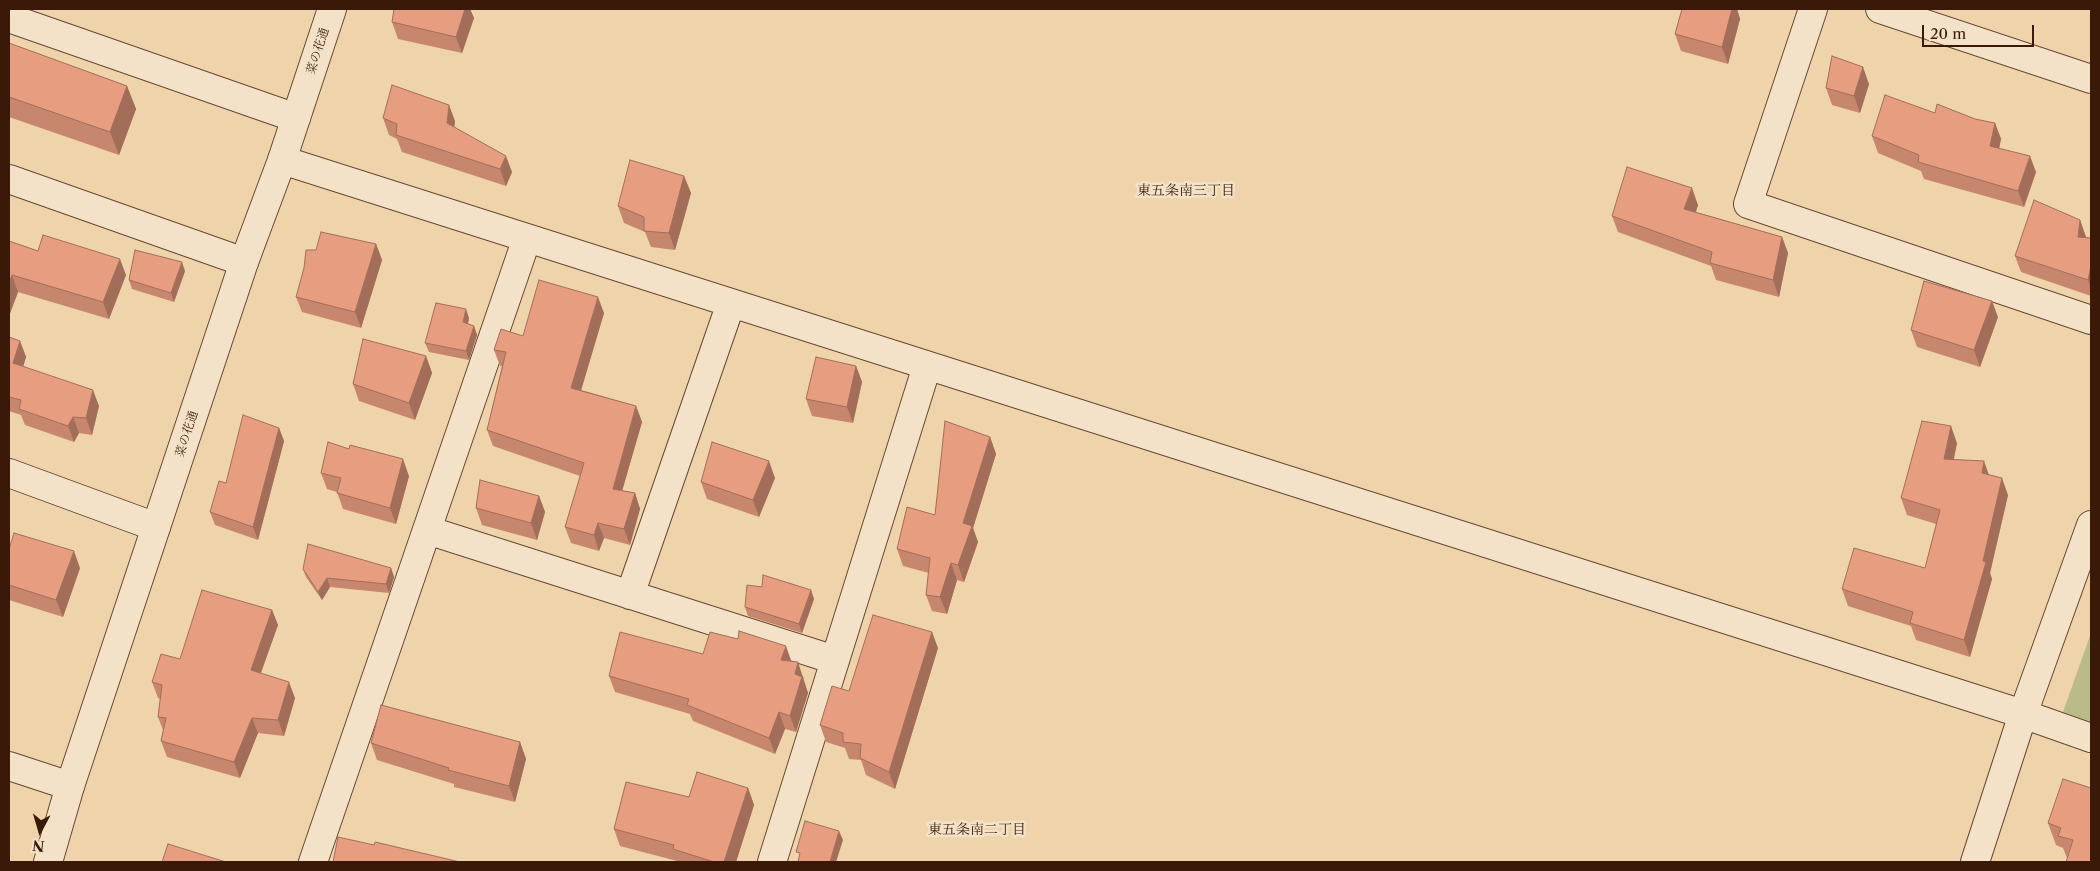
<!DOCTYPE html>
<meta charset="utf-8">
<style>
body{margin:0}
#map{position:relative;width:2100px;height:871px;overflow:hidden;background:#eed3ab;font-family:"Libre Caslon Text",serif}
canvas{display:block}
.frame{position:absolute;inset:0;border:10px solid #3a1908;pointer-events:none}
.north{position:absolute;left:15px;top:806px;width:50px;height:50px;-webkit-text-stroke:4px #f4e2c8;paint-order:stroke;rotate:186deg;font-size:14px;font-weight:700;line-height:20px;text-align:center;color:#3a1908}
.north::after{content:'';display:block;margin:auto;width:18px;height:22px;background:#3a1908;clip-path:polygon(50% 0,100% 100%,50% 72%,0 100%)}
.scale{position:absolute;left:1922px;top:25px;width:112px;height:22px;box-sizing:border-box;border:2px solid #3a1908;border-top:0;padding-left:6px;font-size:15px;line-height:18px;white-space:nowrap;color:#3a1908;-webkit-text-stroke:4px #f4e2c8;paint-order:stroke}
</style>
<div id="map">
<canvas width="2100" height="871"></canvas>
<div class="frame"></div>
<div class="north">N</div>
<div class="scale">20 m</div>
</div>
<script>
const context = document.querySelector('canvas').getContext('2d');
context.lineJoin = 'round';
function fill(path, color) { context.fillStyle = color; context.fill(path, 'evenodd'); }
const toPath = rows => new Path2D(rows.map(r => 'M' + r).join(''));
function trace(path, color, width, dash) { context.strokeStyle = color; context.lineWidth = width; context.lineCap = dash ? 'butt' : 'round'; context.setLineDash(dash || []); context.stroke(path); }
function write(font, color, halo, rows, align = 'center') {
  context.font = font + ' "Libre Caslon Text","Noto Serif JP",serif'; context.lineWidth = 5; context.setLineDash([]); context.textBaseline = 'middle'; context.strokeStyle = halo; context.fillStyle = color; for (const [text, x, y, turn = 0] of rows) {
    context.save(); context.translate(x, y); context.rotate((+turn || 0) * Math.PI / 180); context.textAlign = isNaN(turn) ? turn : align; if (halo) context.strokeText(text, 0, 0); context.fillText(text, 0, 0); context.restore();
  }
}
fill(toPath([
 [2091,633,2091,722,2063,712]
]), '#b9bc88');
const minor = toPath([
 [1813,9,1748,204,2091,320],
 [1880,9,2091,79],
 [9,18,296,118],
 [282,160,2023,714,2091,738],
 [9,179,244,262],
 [9,473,156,527],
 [427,530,835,660],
 [630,595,731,303],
 [9,766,70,786],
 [313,862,527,238],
 [772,862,927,366],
 [1975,862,2023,714,2091,525]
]);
const tertiary = toPath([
 [48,862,70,786,244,262,282,160,332,9]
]);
trace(minor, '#674831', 30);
trace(tertiary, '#674831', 30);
trace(minor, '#f4e2c8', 28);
trace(tertiary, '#f4e2c8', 28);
fill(toPath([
 [394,9,470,9,474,18,462,53,398,39,392,22],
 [1682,9,1737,9,1740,19,1728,64,1681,51,1675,34],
 [9,43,127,86,136,109,119,155,9,117],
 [1869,84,1860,113,1832,105,1826,88],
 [1935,113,1995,123,2001,139,1999,148,2036,172,2024,207,1924,179,1921,171,1878,153,1872,136],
 [383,118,455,121,454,127,512,172,506,186,402,152,397,139,389,135],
 [684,176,691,193,675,250,651,247,645,232,624,223,618,206],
 [1698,205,1696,212,1782,237,1788,253,1779,297,1716,280,1711,266,1618,232,1612,216],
 [2080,220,2086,237,2091,238,2091,296,2021,272,2015,256],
 [9,241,38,251,126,275,109,319,18,292,9,316],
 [376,244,382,260,361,328,302,312,296,297,316,250],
 [185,271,174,302,132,289,129,280],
 [604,313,581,390,636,406,642,422,622,491,635,493,640,509,630,545,604,538,599,551,571,543,565,527,580,476,493,446,487,430,502,366,500,366,494,350,523,336],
 [1998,317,1980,367,1917,347,1911,330],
 [469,318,468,324,474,326,477,335,469,360,429,352,425,343],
 [9,337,20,341,26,357,23,367,99,406,92,435,79,433,74,442,25,425,21,415,9,411],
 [426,356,432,373,415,420,359,401,353,384],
 [856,366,862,382,853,423,812,416,806,399],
 [279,428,284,441,258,540,215,525,210,512,226,483],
 [990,437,996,454,973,528,978,542,964,582,957,580,947,614,932,611,926,595,929,573,903,566,897,549,935,515],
 [1957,443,1954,459,1989,475,2008,495,1990,573,1992,579,1970,657,1916,640,1911,626,1848,606,1842,589,1925,568,1936,524,1907,515,1901,498],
 [321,473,409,476,396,524,343,509,337,492,327,489],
 [775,478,759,517,707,499,701,482],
 [539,496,545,512,537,540,482,525,476,508],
 [9,549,80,568,63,617,9,600],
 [391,568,394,577,389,593,330,587,322,600,306,577,303,569],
 [762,587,811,590,814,599,802,633,748,616,745,607],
 [272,610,278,625,261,673,295,698,284,736,258,733,240,778,167,757,161,741,163,730,158,717,160,699,158,698,152,682,180,659],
 [938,648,895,789,866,775,861,760,849,759,845,748,826,742,820,725,849,691],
 [703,654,791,661,804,678,803,679,808,693,796,732,785,729,775,754,693,721,690,714,615,692,609,676],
 [520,742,526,759,515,802,454,787,454,784,377,760,371,743],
 [748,788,754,805,736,862,677,862,677,861,620,846,614,829],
 [2091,788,2067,859,2067,858,2063,848,2056,845,2048,823]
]), '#c7876e');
fill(toPath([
 [465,9,470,9,474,18,462,53,456,37],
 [1732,9,1737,9,1740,19,1728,64,1722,47],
 [1863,67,1869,84,1860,113,1854,96],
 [127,86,136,109,119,155,110,132],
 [449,105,455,121,453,139,447,123],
 [1995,123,2001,139,1996,163,1990,146],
 [506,156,512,172,506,186,500,169],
 [2030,156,2036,172,2024,207,2018,191],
 [684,176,691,193,675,250,669,233],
 [1692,188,1698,205,1691,226,1684,209],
 [2080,220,2086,237,2084,253,2078,237],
 [1782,237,1788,253,1779,297,1773,280],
 [376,244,382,260,361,328,355,312],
 [120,259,126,275,109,319,103,302],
 [182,262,185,271,174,302,171,293],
 [2091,266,2091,289,2088,280],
 [12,275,18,292,9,316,9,284],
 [598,297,604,313,577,404,571,388],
 [1992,301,1998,317,1980,367,1974,350],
 [466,309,469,318,466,331,463,322],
 [474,326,477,335,469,360,466,351],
 [20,341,26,357,19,380,13,363],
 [426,356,432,373,415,420,409,403],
 [856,366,862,382,853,423,847,407],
 [93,390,99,406,92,435,86,418],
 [636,406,642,422,618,505,613,489],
 [73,417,79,433,74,442,68,426],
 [1951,426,1957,443,1950,475,1944,459],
 [279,428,284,441,258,540,253,527],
 [990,437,996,454,973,528,978,542,964,582,958,565,963,523],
 [403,459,409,476,396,524,390,508],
 [769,461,775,478,759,517,753,500],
 [1984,461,1990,478,1982,473],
 [2002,478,2008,495,1990,573,1992,579,1970,657,1964,640],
 [635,493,640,509,630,545,624,529],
 [539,496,545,512,537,540,531,523],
 [598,523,604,538,599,551,594,535],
 [74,551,80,568,63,617,56,600],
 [951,563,957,580,947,614,940,597],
 [391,568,394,577,389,593,386,584],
 [327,578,330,587,322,600,318,592],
 [811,590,814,599,802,633,799,624],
 [272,610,278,625,256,686,251,670],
 [932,632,938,648,895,789,889,772],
 [786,646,792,663,781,660],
 [798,662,808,693,796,732,790,716,795,674],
 [289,682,295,698,284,736,278,720],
 [779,712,785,729,775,754,769,738],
 [252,718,258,733,240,778,234,762],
 [520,742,526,759,515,802,509,786],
 [748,788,754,805,736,862,724,862],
 [839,831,843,840,836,862,830,862]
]), '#a26e5a');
const building = toPath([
 [394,9,465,9,456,37,392,22,394,9],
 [1682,9,1732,9,1722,47,1675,34,1682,9],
 [9,43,127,86,110,132,9,97,9,43],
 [1832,56,1863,67,1854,96,1826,88,1832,56],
 [392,85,449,105,447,123,506,156,500,169,396,135,397,124,383,118,392,85],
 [1885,95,1935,113,1937,104,1975,119,1995,123,1990,146,2030,156,2018,191,1918,162,1919,155,1872,136,1885,95],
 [630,160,684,176,669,233,644,231,644,217,618,206,630,160],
 [1627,167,1692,188,1684,209,1782,237,1773,280,1710,263,1712,252,1612,216,1627,167],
 [2034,200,2080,220,2078,237,2091,238,2091,266,2088,280,2015,256,2034,200],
 [321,232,376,244,355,312,296,297,304,268,306,250,316,250,321,232],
 [43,235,120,259,103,302,12,275,9,284,9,241,38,251,43,235],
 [135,250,182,262,171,293,129,280,135,250],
 [539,280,598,297,571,388,636,406,613,489,635,493,624,529,598,523,594,535,565,527,584,463,487,430,506,352,494,350,501,329,523,336,539,280],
 [1924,281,1992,301,1974,350,1911,330,1924,281],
 [436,303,466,309,463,322,474,326,466,351,425,343,436,303],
 [9,337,20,341,13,363,93,390,86,418,73,417,68,426,19,409,21,400,9,397,9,337],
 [363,339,426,356,409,403,353,384,363,339],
 [816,357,856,366,847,407,806,399,816,357],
 [243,415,279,428,253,527,210,512,219,481,226,483,243,415],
 [945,421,990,437,963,523,972,526,958,565,951,563,940,597,926,595,930,558,897,549,907,507,935,515,945,421],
 [1922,421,1951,426,1944,459,1984,461,1982,473,2002,478,1983,561,1986,562,1964,640,1910,623,1913,612,1842,589,1854,548,1925,568,1940,510,1901,498,1922,421],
 [328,442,349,449,350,445,403,459,390,508,337,493,341,478,321,473,328,442],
 [712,442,769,461,753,500,701,482,712,442],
 [480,480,539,496,531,523,476,508,480,480],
 [14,533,74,551,56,600,9,585,9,549,14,533],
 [308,544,391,568,386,584,327,578,318,592,303,569,308,544],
 [763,575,811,590,799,624,745,607,747,585,762,587,763,575],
 [202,590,272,610,251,670,289,682,278,720,252,718,234,762,161,741,166,718,158,717,162,685,152,682,161,654,180,659,202,590],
 [873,615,932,632,889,772,860,758,861,744,843,742,843,733,820,725,832,686,849,691,873,615],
 [739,631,786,646,781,660,798,662,795,674,802,677,790,716,779,712,769,738,687,705,689,699,609,676,620,632,703,654,710,632,738,639,739,631],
 [381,705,520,742,509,786,448,770,449,768,371,743,381,705],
 [697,772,748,788,724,862,714,862,673,849,674,845,614,829,626,782,689,797,697,772],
 [2063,779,2091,788,2091,862,2066,862,2073,840,2058,836,2061,828,2048,823,2063,779],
 [805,821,839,831,830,862,798,862,800,853,796,852,805,821],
 [338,837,374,845,375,842,460,862,333,862,338,837],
 [168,844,226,862,162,862,168,844]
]);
fill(building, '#e79d80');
trace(building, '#a26e5a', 1);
write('12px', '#3a1908', '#f4e2c8', [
 ["菜の花通",318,51,-72],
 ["菜の花通",187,434,-72]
]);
write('14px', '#3a1908', '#f4e2c8', [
 ["東五条南三丁目",1186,191],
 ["東五条南二丁目",977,830]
]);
</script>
